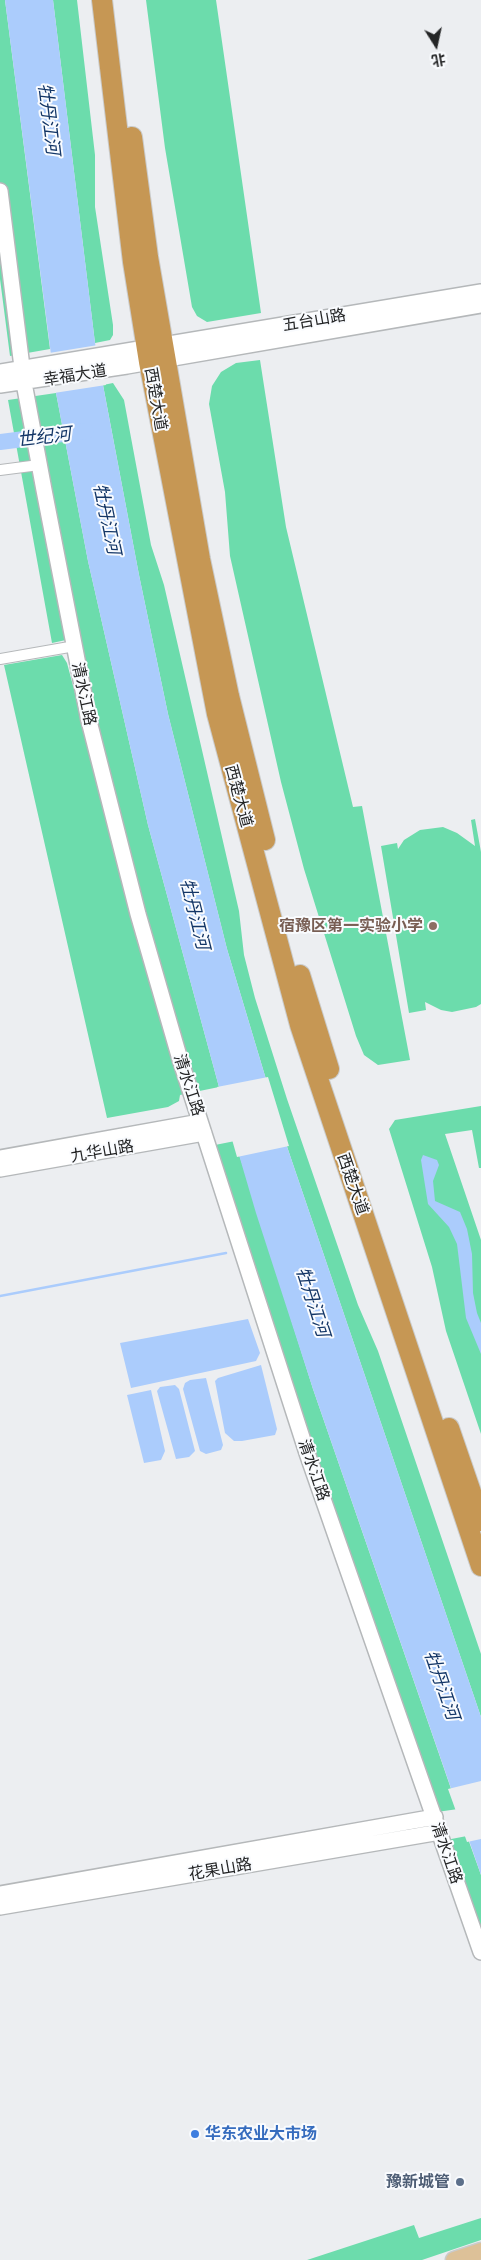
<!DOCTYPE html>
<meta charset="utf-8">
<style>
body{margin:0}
#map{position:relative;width:481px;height:2260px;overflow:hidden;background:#eceef1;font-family:"Exo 2","Noto Sans SC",sans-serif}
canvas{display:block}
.north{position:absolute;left:411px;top:20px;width:50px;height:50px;-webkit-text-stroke:4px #f9fbfe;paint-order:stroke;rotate:170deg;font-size:14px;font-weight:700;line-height:20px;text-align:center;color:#242526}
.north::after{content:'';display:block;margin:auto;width:18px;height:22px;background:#242526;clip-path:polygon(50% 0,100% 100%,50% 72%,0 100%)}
</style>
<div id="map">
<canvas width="481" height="2260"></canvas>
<div class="north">北</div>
</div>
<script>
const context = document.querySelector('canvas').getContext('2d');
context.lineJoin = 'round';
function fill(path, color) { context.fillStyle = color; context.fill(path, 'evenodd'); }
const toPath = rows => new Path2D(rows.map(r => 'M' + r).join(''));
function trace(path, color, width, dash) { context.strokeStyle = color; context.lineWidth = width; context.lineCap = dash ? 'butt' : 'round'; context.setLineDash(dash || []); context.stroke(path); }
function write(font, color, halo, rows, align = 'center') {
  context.font = font + ' "Exo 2","Noto Sans SC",sans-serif'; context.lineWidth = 4; context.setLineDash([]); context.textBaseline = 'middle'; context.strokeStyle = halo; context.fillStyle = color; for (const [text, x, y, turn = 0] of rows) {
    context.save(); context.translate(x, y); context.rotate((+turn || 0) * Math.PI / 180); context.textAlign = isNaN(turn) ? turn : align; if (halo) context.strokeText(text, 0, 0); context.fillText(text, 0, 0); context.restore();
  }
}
fill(toPath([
 [0,0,5,0,50,349,10,356,0,279],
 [53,0,77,0,95,155,95,207,113,325,113,335,110,340,95,343],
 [146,0,216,0,261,313,207,322,197,316,192,307,165,148],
 [260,360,286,527,353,807,362,806,410,1060,378,1065,364,1055,356,1036,304,869,281,782,230,556,225,492,209,404,212,386,221,372,236,363],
 [113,383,124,400,151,545,164,585,239,911,244,955,255,998,287,1099,358,1305,378,1351,481,1654,481,1717,280,1126,227,949,168,714,139,575,103,385],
 [56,393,88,561,148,825,219,1087,180,1095,179,1101,168,1107,107,1118,4,665,62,655,67,663,89,746,66,640,52,643,8,400],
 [475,819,481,852,481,1004,476,1007,452,1012,441,1010,425,1002,426,1010,409,1013,381,846,397,843,398,849,404,840,420,830,443,827,457,833,475,846,471,820],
 [481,1106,481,1168,479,1168,472,1130,445,1134,481,1240,481,1434,446,1331,432,1267,389,1129,395,1120],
 [235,1141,313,1389,458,1809,437,1812,210,1146],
 [467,1836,481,1875,481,1943,446,1840],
 [481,2218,481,2240,422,2260,307,2260,414,2225,419,2238]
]), '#6cdcac');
fill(toPath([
 [5,0,53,0,95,343,139,575,168,714,227,949,280,1126,481,1717,481,1875,313,1389,256,1213,219,1087,148,825,88,561,56,393],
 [423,1155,437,1160,439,1165,433,1181,435,1201,460,1212,467,1229,472,1254,473,1293,477,1313,481,1323,481,1354,466,1318,457,1244,449,1227,428,1204,421,1160],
 [248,1319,260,1353,256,1361,131,1388,120,1343],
 [261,1365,277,1429,275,1435,242,1441,234,1441,225,1433,215,1381,218,1378],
 [206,1378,223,1445,221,1450,206,1454,200,1451,183,1389,185,1383,190,1380],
 [175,1385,179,1389,195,1451,189,1457,176,1459,157,1391,160,1387],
 [151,1390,165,1451,161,1460,144,1463,127,1395]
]), '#abccfc');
fill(toPath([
 [98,345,106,385,54,393,49,353],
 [268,1077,289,1146,237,1157,217,1087],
 [481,1781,481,1839,467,1842,448,1789]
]), '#eceef1');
trace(toPath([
 [0,1296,226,1253]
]), '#abccfc', 2.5);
trace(toPath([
 [0,442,86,431]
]), '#abccfc', 16);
const street = toPath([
 [0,470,39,465],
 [0,659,75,646]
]);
const secondary = toPath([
 [0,191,24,383,44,490,89,721,138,914,179,1056,307,1453,481,1952],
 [0,372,481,292],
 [0,385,127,366,481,305],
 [0,1158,200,1122],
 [0,1169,204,1133],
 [0,1894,435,1817],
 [0,1907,440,1832]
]);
const primary = toPath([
 [454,2260,481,2251]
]);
const highway = toPath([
 [102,0,133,262,149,362,217,714,300,1025,481,1566],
 [132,137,148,257,200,559,229,696,265,840],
 [300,975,329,1069],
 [449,1428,481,1521]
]);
trace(street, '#b5b8ba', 12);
trace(secondary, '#b5b8ba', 18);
trace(primary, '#cacbcb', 19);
trace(highway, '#cacbcb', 22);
trace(street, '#fff', 10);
trace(secondary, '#fff', 15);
trace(primary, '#ddc198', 16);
trace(highway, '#c69754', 20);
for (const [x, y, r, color] of [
 [433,926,5,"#8d6e63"],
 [195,2134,5,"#3f7fe0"],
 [460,2182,5,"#5c6f8a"]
]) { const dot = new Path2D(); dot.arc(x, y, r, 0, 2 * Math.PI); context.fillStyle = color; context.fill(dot); trace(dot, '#f9fbfe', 2); }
write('16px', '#242526', '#f9fbfe', [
 ["五台山路",314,320,-10],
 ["幸福大道",75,375,-9],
 ["西楚大道",156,399,80],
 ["清水江路",84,694,78],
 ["西楚大道",239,796,75],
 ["清水江路",189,1085,72],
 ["九华山路",102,1151,-10],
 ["西楚大道",353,1184,71],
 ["清水江路",314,1470,71],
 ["清水江路",447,1853,71],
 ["花果山路",220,1869,-10]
]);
write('bold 16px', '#785e54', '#f9fbfe', [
 ["宿豫区第一实验小学",423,926]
], 'right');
write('bold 16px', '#366cbe', '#f9fbfe', [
 ["华东农业大市场",205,2134]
], 'left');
write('bold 16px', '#4e5e75', '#f9fbfe', [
 ["豫新城管",450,2182]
], 'right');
write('italic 18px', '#133667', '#f9fbfe', [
 ["牡丹江河",49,119,83],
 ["世纪河",44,437,-7],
 ["牡丹江河",107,519,78],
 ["牡丹江河",195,914,76],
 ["牡丹江河",313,1302,72],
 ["牡丹江河",442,1685,71]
]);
</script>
